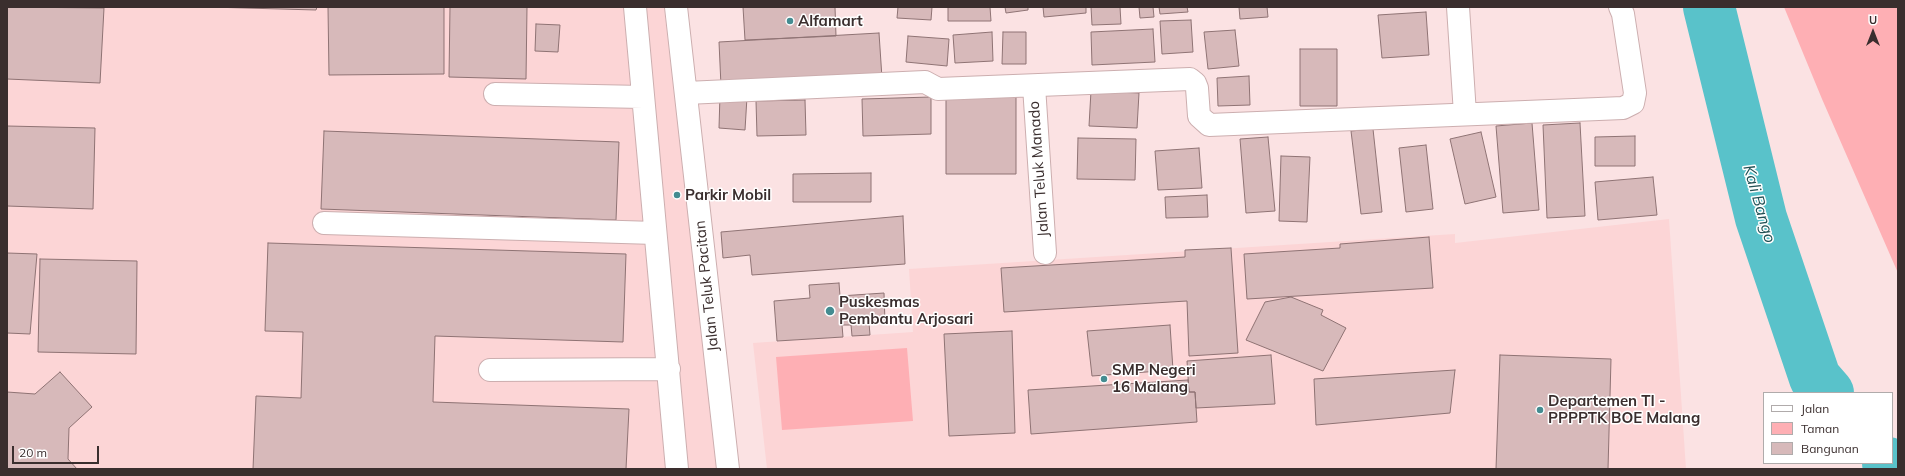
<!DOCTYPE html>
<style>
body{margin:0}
#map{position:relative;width:1905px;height:476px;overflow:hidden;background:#fbe2e3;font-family:Mulish,sans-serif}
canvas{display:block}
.frame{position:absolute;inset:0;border:8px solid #3a2e2e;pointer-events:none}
.legend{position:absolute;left:1763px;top:392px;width:130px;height:72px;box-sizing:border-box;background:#fff;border:1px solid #b0abab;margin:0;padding:5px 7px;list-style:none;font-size:12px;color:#3a2e2e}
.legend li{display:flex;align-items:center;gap:8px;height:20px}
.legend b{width:20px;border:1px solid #b0abab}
.north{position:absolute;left:1853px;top:12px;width:40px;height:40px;-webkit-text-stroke:3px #fff;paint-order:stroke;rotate:0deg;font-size:11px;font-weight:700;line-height:16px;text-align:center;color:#3a2e2e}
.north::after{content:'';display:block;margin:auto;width:14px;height:18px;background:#3a2e2e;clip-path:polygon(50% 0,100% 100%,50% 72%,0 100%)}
.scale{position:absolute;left:12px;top:446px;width:87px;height:18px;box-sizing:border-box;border:2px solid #3a2e2e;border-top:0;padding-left:5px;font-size:12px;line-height:14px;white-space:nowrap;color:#3a2e2e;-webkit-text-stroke:3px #fff;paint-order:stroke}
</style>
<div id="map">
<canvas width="1905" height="476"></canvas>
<div class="frame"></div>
<ul class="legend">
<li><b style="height:5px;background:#fff"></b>Jalan</li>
<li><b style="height:11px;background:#feafb4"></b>Taman</li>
<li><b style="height:11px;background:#d7b9ba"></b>Bangunan</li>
</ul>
<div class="north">U</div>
<div class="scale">20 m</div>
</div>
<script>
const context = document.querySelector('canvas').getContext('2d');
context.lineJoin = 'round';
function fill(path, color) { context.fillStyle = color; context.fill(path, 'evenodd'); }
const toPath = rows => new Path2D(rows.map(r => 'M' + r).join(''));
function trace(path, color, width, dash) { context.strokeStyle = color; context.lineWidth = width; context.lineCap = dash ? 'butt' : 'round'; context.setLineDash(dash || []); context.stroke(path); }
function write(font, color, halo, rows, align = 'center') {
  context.font = font + ' Mulish,sans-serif'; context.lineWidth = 3; context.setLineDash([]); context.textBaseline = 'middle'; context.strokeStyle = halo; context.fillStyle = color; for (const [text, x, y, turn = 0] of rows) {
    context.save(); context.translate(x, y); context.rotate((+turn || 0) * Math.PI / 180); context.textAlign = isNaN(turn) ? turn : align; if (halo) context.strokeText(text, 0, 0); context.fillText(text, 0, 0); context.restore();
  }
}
fill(toPath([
 [7,7,664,7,718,469,7,469],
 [1669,219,1686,469,767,469,753,343,913,332,909,269,1455,234,1455,243]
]), '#fcd5d6');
fill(toPath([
 [1784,7,1898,7,1898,273,1822,99],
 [907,348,913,421,782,430,776,357]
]), '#feafb4');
trace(toPath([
 [1709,7,1761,218,1815,378,1828,393],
 [1888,463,1893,469]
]), '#59c2ca', 52);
const building = toPath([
 [7,7,104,8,100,83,7,79,7,7],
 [210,7,317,7,316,10,210,7],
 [328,7,444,7,444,74,329,75,328,7],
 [450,7,527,7,526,79,449,77,450,7],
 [743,7,835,7,836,36,745,40,743,7],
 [898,7,932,7,931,20,897,18,898,7],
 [948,7,990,7,991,21,948,21,948,7],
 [1005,7,1028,7,1028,10,1006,13,1005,7],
 [1043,7,1086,7,1086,13,1044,17,1043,7],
 [1091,7,1120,7,1121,24,1092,25,1091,7],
 [1139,7,1153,7,1154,17,1140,18,1139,7],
 [1159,7,1187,7,1188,12,1160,14,1159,7],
 [1239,7,1267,7,1268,17,1240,19,1239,7],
 [1426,12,1429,55,1382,58,1378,15,1426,12],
 [1191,20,1193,52,1162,54,1160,21,1191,20],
 [536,24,560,25,558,52,535,51,536,24],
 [1153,29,1155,62,1092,65,1091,32,1153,29],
 [1235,30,1239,66,1208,69,1204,32,1235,30],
 [992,32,993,61,955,63,953,35,992,32],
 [1003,32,1026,32,1026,64,1002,64,1003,32],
 [879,33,882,78,721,86,719,42,879,33],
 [908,36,949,39,947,66,906,62,908,36],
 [1300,49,1337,49,1337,106,1300,106,1300,49],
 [1249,76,1250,105,1218,106,1217,78,1249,76],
 [1091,91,1139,93,1137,128,1089,126,1091,91],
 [720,95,747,97,745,130,719,128,720,95],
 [946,96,1016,96,1016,174,946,174,946,96],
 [931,97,931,134,863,136,862,99,931,97],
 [805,100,806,135,757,136,756,101,805,100],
 [1532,123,1539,210,1503,213,1496,126,1532,123],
 [1580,123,1585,216,1547,218,1543,125,1580,123],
 [7,126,95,128,93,209,7,206,7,126],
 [1373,129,1382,212,1361,214,1351,131,1373,129],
 [324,131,619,142,616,220,321,209,324,131],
 [1481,132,1496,197,1465,204,1450,139,1481,132],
 [1635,136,1635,166,1595,166,1595,137,1635,136],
 [1268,137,1275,211,1246,213,1240,139,1268,137],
 [1078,138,1136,139,1135,180,1077,179,1078,138],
 [1426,145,1433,209,1406,212,1399,148,1426,145],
 [1199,148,1202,188,1158,190,1155,151,1199,148],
 [1281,156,1310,157,1307,222,1279,221,1281,156],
 [871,173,871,202,793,202,793,174,871,173],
 [1653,177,1657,215,1598,220,1595,182,1653,177],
 [1207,195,1208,217,1166,218,1165,197,1207,195],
 [903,216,905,264,752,275,750,255,723,258,721,232,903,216],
 [1429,237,1433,288,1247,299,1244,254,1340,248,1340,244,1429,237],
 [268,243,626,254,623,342,435,336,433,402,629,409,626,469,253,469,256,396,301,398,303,332,265,331,268,243],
 [1231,248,1238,353,1189,356,1187,301,1004,312,1001,268,1185,257,1185,250,1231,248],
 [7,253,37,254,30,334,7,333,7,253],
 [40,259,137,261,136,354,38,352,40,259],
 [839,283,840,296,884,293,885,322,869,323,870,335,852,336,851,325,842,325,843,337,777,341,774,301,810,298,809,285,839,283],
 [1291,297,1323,310,1321,315,1346,328,1323,371,1246,340,1265,302,1291,297],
 [1170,325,1173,370,1092,376,1087,331,1170,325],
 [1012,331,1015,433,949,436,944,334,1012,331],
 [1271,355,1275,404,1196,408,1195,392,1189,392,1187,361,1271,355],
 [1500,355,1611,359,1608,469,1496,469,1500,355],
 [1455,370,1450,413,1316,425,1314,379,1455,370],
 [60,372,92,407,69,428,68,459,77,469,7,469,7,392,35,394,60,372],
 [1188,380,1189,392,1195,392,1197,422,1031,434,1028,390,1188,380]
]);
fill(building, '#d7b9ba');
trace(building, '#8f7374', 1);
const minor = toPath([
 [635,7,677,469],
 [676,7,728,469],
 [1458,7,1465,114],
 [1034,86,1045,253],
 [686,93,925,82,938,89,1190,79,1195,83,1197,88,1199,116,1209,125,1623,108,1633,103,1635,93,1623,14,1620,7],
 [495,94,643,97],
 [324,223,655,233],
 [490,370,669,369]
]);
trace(minor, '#ccaeaf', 24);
trace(minor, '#fff', 22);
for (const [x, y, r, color] of [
 [790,21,4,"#448c91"],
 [677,195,4,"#448c91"],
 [830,311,5,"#448c91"],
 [1104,379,4,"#448c91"],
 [1540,410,4,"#448c91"]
]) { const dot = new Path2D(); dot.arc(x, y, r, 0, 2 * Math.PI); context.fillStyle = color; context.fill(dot); trace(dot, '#fff', 1.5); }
write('bold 15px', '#3a2e2e', '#fff', [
 ["Alfamart",798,21],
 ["Parkir Mobil",685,195],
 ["Puskesmas",839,302],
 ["Pembantu Arjosari",839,319],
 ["SMP Negeri",1112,370],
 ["16 Malang",1112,387],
 ["Departemen TI -",1548,401],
 ["PPPPTK BOE Malang",1548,418]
], 'left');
write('15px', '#3a2e2e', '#fff', [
 ["Jalan Teluk Manado",1039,169,-94],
 ["Jalan Teluk Pacitan",707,286,-96]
]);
write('italic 16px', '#225155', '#fff', [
 ["Kali Bango",1759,204,74]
]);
</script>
